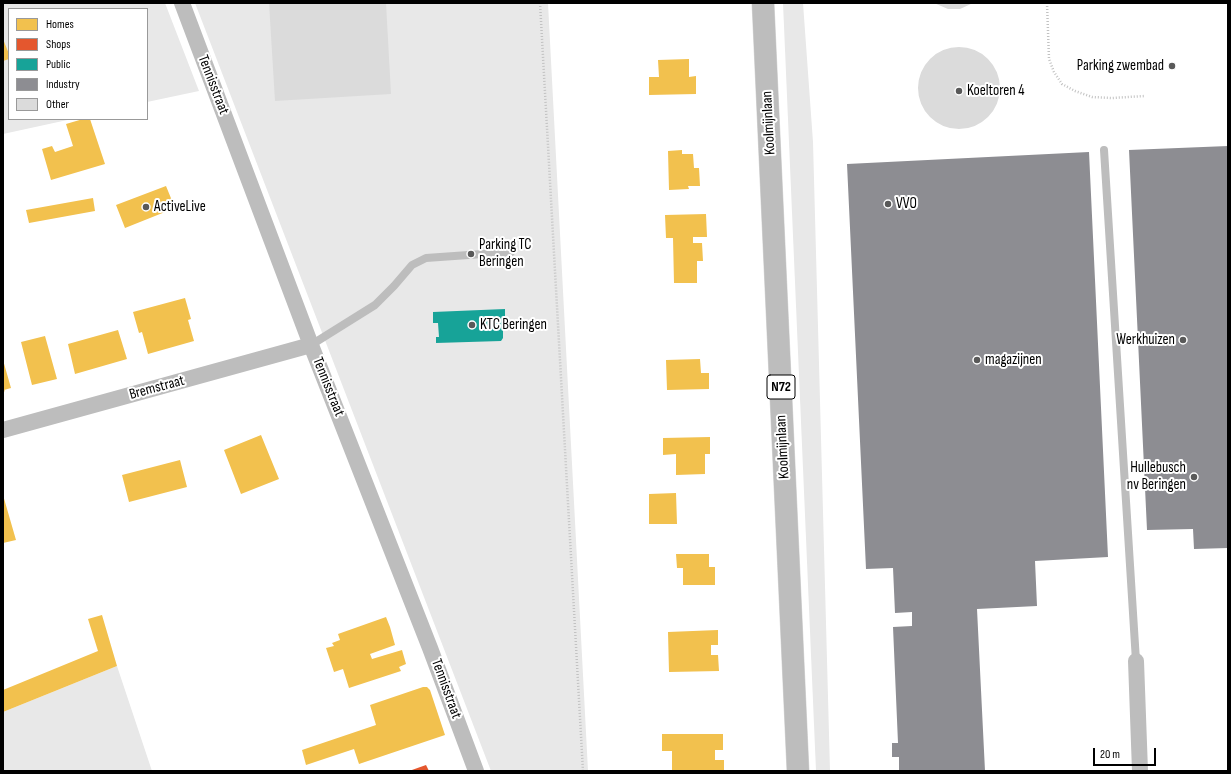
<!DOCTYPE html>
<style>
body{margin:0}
#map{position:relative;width:1231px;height:774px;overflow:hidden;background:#fff;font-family:"Sofia Sans Condensed",sans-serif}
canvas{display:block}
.frame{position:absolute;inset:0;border:4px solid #000;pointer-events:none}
.legend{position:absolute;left:8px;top:8px;width:140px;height:112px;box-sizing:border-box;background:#fff;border:1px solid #999;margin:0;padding:5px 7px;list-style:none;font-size:12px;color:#000}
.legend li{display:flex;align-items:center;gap:8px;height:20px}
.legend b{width:20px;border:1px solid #999}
.scale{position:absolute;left:1093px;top:748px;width:63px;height:18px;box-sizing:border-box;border:2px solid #000;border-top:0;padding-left:5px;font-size:12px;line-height:14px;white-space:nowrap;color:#000;-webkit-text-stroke:3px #fff;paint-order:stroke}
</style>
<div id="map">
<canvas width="1231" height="774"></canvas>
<div class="frame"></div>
<ul class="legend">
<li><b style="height:11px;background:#f2c14e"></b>Homes</li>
<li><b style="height:11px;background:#e4572e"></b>Shops</li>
<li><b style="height:11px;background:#17a398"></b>Public</li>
<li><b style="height:11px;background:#8d8d92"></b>Industry</li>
<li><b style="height:11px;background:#dbdbdb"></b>Other</li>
</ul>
<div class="scale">20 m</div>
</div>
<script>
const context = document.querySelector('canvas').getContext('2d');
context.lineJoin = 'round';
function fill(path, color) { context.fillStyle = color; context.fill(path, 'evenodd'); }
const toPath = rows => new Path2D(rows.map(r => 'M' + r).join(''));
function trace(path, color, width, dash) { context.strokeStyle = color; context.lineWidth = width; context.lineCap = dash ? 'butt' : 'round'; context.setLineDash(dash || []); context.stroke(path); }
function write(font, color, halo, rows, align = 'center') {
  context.font = font + ' "Sofia Sans Condensed",sans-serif'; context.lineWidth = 4; context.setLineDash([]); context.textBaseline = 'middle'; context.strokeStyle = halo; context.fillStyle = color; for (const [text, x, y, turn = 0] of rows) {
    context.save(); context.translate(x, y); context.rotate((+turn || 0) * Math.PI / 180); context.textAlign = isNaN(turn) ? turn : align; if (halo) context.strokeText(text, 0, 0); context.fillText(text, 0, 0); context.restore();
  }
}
fill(toPath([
 [3,3,165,3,199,91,147,102,147,9,9,9,9,119,72,119,3,134],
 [195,3,548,3,588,771,491,771],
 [783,3,803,3,813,142,830,771,816,771],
 [117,666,152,771,3,771,3,712]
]), '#e8e8e8');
fill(toPath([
 [3,39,9,54,9,59,3,61],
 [689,59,689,77,696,76,696,94,649,95,649,77,659,77,658,60],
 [83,119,90,119,105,164,51,180,42,149,52,146,55,152,73,146,66,124],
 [682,150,682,154,693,154,694,168,699,168,700,186,688,186,689,189,669,190,668,151],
 [166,186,175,208,125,228,116,205],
 [93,198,95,211,29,223,26,210],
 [706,214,707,237,693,237,693,243,702,243,703,261,697,261,697,283,674,283,673,238,666,238,665,215],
 [185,298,191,319,188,320,194,341,148,354,142,332,139,333,133,312],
 [118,330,127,359,75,374,68,344],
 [45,336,57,379,32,385,21,342],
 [700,359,701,373,709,373,709,389,667,390,666,360],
 [3,360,11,388,4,390,5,391,3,392],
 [261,435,279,479,241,494,224,450],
 [710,437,710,454,705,454,705,474,676,475,676,454,663,455,663,438],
 [180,460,187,487,129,502,122,475],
 [676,493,677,524,649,524,649,494],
 [3,495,16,540,3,543],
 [676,554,709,554,709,567,715,567,715,585,683,585,683,568,677,568],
 [102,615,117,666,3,712,3,690,98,651,88,619],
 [386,617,390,627,395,645,370,654,372,659,402,650,406,664,399,667,401,671,349,688,343,669,334,672,326,648,334,646,332,643,340,640,338,634],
 [718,630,718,645,711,645,711,655,718,655,719,671,669,672,668,632],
 [423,687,427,687,430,690,445,735,359,764,354,749,306,765,302,750,376,725,370,705],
 [662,734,723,734,723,750,715,750,715,760,724,760,724,771,672,771,672,751,662,751]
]), '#f2c14e');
fill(toPath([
 [426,765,429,771,409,771]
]), '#e4572e');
fill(toPath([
 [505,309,505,327,503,327,503,338,501,341,436,343,436,337,439,337,438,323,433,323,433,312]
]), '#17a398');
fill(toPath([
 [1228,146,1228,548,1194,549,1193,529,1147,530,1129,150],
 [1089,152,1108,557,1035,561,1037,606,977,609,985,771,899,771,899,757,892,757,892,743,898,743,893,627,912,626,912,612,895,613,893,568,866,569,847,164]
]), '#8d8d92');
fill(toPath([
 [269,3,386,3,391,94,275,101],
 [934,3,973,3,960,9,948,9],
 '918 88a41 41 0 1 1 82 0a41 41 0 1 1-82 0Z'
]), '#dbdbdb');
const primary = toPath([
 [763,3,798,771]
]);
trace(primary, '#dbdbdb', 23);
trace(toPath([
 [540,3,583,771],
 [1047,3,1049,59,1054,72,1062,84,1075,91,1092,97,1112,98,1145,96]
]), '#c2c2c2', 2.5, [1, 2]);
trace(toPath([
 [1104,150,1136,661],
 [311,345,375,305,394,286,412,265,426,258,511,252]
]), '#bdbdbd', 8);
trace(toPath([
 [182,3,311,345,430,648,476,771],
 [3,430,311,345],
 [1136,661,1140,771]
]), '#bdbdbd', 16);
trace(primary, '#bdbdbd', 22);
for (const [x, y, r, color] of [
 [1172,66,4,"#595959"],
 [959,91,4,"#595959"],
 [888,204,4,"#595959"],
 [146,207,4,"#595959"],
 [471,254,4,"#595959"],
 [472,325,4,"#595959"],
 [1183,340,4,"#595959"],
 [977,360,4,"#595959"],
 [1194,477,4,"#595959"]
]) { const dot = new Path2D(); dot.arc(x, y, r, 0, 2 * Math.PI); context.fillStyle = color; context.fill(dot); trace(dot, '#fff', 1.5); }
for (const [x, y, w] of [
 [781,387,28]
]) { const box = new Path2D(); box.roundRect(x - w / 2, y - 12, w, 24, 3); context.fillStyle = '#fff'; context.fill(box); trace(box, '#000', 1); }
write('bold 14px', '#000', null, [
 ["N72",781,387]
]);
write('15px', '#000', '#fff', [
 ["Parking zwembad",1164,66,"right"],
 ["Koeltoren 4",967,91],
 ["VVO",896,204],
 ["ActiveLive",154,207],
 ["Parking TC",479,245],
 ["Beringen",479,262],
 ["KTC Beringen",480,325],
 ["Werkhuizen",1175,340,"right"],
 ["magazijnen",985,360],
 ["Hullebusch",1186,468,"right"],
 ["nv Beringen",1186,485,"right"]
], 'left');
write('15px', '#000', '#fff', [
 ["Tennisstraat",213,85,69],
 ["Koolmijnlaan",769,123,-93],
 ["Tennisstraat",328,387,68],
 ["Bremstraat",157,388,-15],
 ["Koolmijnlaan",783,447,-93],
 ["Tennisstraat",446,689,70]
]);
</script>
